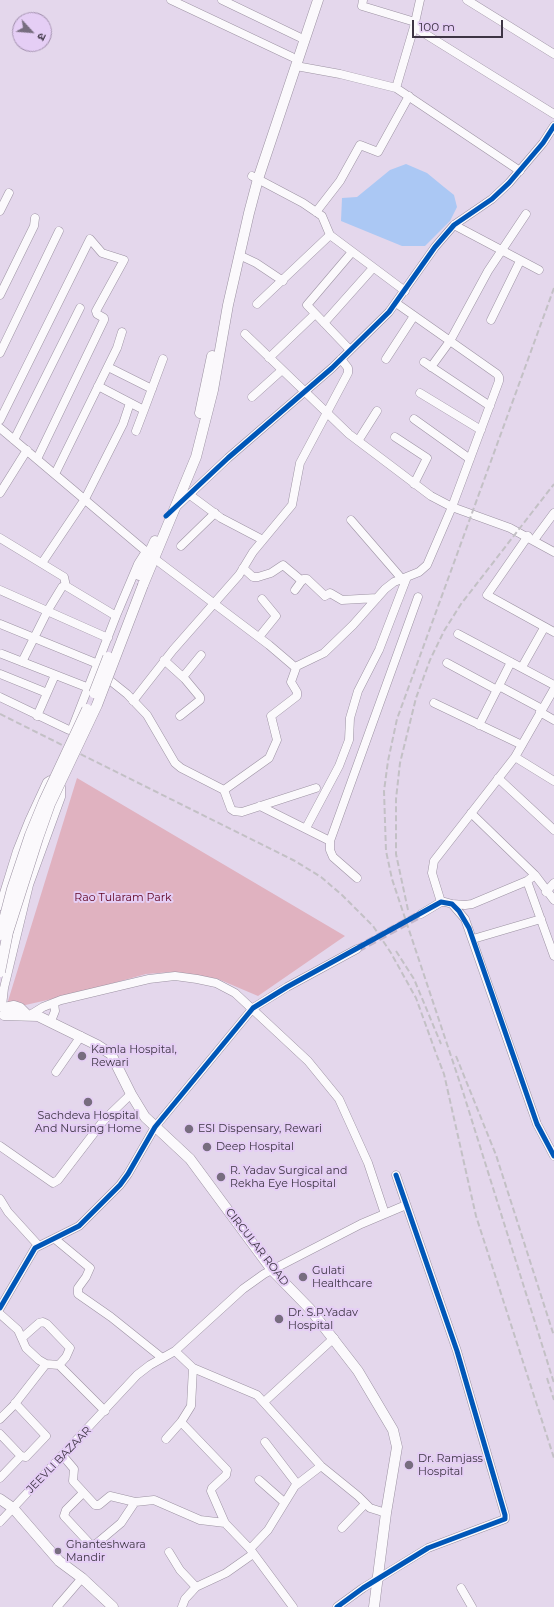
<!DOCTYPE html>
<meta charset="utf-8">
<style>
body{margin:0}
#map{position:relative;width:554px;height:1607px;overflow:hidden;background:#e4d7ec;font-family:Montserrat,"Noto Sans Devanagari",sans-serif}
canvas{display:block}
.north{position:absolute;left:12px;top:12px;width:40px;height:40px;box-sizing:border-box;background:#e5cef5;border:1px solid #a290ae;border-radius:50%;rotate:116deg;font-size:11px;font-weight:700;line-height:16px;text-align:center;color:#3d3444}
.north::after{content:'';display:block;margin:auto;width:14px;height:18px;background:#776d7f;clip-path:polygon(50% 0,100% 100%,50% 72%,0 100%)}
.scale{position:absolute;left:412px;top:20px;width:91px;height:18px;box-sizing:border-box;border:2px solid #3d3444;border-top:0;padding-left:5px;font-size:12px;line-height:14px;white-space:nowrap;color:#3d3444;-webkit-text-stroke:3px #e5cef5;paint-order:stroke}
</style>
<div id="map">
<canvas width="554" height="1607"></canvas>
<div class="north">उ</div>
<div class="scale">100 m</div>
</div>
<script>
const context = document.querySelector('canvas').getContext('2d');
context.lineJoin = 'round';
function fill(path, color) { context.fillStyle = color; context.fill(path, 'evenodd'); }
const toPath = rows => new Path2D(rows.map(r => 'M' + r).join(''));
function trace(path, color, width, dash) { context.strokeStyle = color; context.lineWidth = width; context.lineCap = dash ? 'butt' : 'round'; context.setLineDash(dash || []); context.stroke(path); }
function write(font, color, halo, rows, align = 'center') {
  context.font = font + ' Montserrat,sans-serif'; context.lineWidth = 4; context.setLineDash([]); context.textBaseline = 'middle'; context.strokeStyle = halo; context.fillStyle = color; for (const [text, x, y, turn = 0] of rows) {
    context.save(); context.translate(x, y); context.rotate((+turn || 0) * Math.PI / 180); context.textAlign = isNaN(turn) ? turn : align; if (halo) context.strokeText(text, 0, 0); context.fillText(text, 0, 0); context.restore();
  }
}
fill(toPath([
 [77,778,345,936,258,996,218,979,172,972,146,974,78,993,8,1009,8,1001]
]), '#e0b2c0');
fill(toPath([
 [406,164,427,173,444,187,454,195,457,207,450,221,425,246,402,246,341,221,342,198,357,197,390,170]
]), '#abc8f4');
trace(toPath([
 [357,949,421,914]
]), '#c3b6ca', 8, [8, 4]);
const minor = toPath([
 [171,0,292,57],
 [222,0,299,37],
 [363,0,362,6,415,22],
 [467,0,554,54],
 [414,27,554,114],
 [296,66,340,74,396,88,520,171],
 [396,88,414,27,420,0],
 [252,176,303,203,322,216,330,235,405,291],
 [0,211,9,193],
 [316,212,340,181,360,145,378,152,409,96],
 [454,225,539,270],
 [239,255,256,263,283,281],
 [0,295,34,226,35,218],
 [257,304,330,235],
 [491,320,520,261],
 [324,323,373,268],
 [245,334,349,434,431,496,452,507,510,528,554,552],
 [350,350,307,305,352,252],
 [0,353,59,231],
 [269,358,315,314],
 [386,359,414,316],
 [424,362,490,406],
 [108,367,152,389],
 [431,367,450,341,488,271,526,214],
 [98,386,144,410,163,359],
 [420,393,481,430],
 [252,397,282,370],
 [414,419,470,459],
 [0,420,90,239,102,253,124,260,96,311,97,314,104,318,104,320,37,459],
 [0,428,155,559,269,645,296,668,291,682,297,692,297,696,271,716,277,740,269,758,224,790],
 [136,431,144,410],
 [395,437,427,458,414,484],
 [14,440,80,308],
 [358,441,377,411],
 [55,474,117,348,122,332],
 [0,493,27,450],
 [190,495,221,518,263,540],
 [175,508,228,458,332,368,389,312,435,247,454,225,492,199,509,183,543,143,554,126],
 [351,520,402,579],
 [528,536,487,595,554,632],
 [0,538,64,577,66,586,116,616],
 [534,540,554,513],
 [181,546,215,513],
 [42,563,85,499,123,424,130,403],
 [243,568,253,577,258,577,271,573,283,565,302,581],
 [0,590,108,638],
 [295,590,303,579,307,579,325,596,330,593,342,600,377,598],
 [0,624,98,664],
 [458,634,554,685],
 [259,637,276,616,262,599],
 [2,654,89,688],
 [164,660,185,679,200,697,200,700,180,716],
 [22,662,48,610,62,587,65,585],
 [447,663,497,690],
 [295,667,324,653,353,625,385,589,394,582,419,572,427,565,452,507,499,381,499,377,497,374,396,303],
 [522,667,544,628],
 [0,674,47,693],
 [183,677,201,655],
 [112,682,127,694,147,715,175,763,181,768,224,790,231,809,234,811,242,812,316,788],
 [499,686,542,709],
 [0,697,69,730,72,729,116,616,138,564,145,553],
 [133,701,173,650,239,575,253,552,292,505,300,463,348,373,348,368,341,359],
 [434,703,522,745],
 [540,712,554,720],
 [37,716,55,675],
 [479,725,511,662],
 [515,757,554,781],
 [498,778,554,830],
 [260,806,330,841],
 [471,813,535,875,554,900],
 [306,828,339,766,349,740,350,718,358,691,379,650,407,577],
 [357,878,333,857,330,850,330,841,418,597],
 [527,881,554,956],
 [546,892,554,883],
 [441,902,432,873,434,861,515,757,554,689],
 [452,904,465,905,472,904,527,881,535,875],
 [0,906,17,851,29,821,47,782,50,780,56,781,61,787,61,797,29,885,4,988,2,1006],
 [421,914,441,902,445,902,452,904,465,919,537,1124,554,1156],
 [473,939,541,919],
 [30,1015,43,1007,61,1000,149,979,175,976,197,979,216,983,235,993,308,1061,339,1099,368,1163,385,1214],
 [51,1021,55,1011,54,1003],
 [56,1072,81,1036],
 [0,1146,53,1183,58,1180,104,1120,131,1094],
 [0,1199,8,1212,38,1245],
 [55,1239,90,1268,86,1277,78,1288,78,1294,111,1317,161,1357],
 [0,1308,35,1248,79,1226,120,1185,128,1174,155,1127,253,1008,287,987,357,949],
 [0,1314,18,1330,26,1348,39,1360,46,1364,59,1365,105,1411],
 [22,1338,39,1323,43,1322,47,1324,70,1348,66,1357,59,1365],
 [175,1351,193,1368,257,1395,321,1466,358,1496,370,1508,386,1513],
 [264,1402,334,1338],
 [15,1403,46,1436,26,1457,21,1456],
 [0,1419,14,1405,46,1364],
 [181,1422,227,1470,226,1475,212,1488,211,1491,225,1523,250,1549,293,1607],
 [0,1434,21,1456,0,1478],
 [166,1439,181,1422,191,1406,193,1368],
 [265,1442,297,1484],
 [63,1456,74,1469,73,1481,95,1505,99,1505,110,1496,135,1502,154,1500,200,1520,225,1523],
 [259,1480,284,1502],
 [83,1493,66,1510,64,1516,91,1545,96,1544,121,1523,135,1502],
 [0,1522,137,1375,150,1365,175,1351,243,1289,264,1274,361,1224,406,1205],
 [342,1528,365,1504],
 [250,1549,268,1530,295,1486,321,1466],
 [169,1552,180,1570,196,1587],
 [461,1588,472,1607],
 [57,1607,82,1578],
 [182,1607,185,1599,196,1587,226,1573,253,1554],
 [337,1607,363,1588,428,1548,505,1519,505,1515,457,1351,396,1175]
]);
const major = toPath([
 [200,413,212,356],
 [139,575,155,541],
 [143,585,196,457,213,390,228,305,249,213,258,179,318,0],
 [4,1008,14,1006,20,1008,27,1015],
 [4,1015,38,1016,97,1045,111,1054,131,1094,145,1117,190,1159,272,1270,310,1309,358,1371,393,1430,397,1447,386,1513,374,1607],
 [0,1499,13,1508,59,1561,82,1578,113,1607]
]);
trace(minor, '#9c92a2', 9);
trace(major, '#9c92a2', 11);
trace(minor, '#fbf9fc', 8);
trace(major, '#fbf9fc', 10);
trace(toPath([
 [554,288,397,719,388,761,384,791,386,851,392,879,463,1092,554,1383],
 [0,714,295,861,321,877,342,895,373,926,391,953,416,998,437,1056,444,1074,476,1216,554,1458],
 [408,910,396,854,396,799,400,763,416,698,430,660,444,631,461,604,554,484],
 [396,951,414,979,441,1044],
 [456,1056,496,1155,554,1336],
 [547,1378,554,1400]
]), '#c3c0c5', 2, [6, 3]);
const majorBridge = toPath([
 [94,693,108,657],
 [0,935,12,889,30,835,44,801,87,709],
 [0,972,8,932,38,838,50,804,97,705,143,585]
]);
trace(majorBridge, '#9c92a2', 11, []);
trace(majorBridge, '#fbf9fc', 10);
trace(toPath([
 [166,516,228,458,332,368,389,312,435,247,454,225,492,199,509,183,543,143,554,126],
 [0,1308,35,1248,79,1226,120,1185,128,1174,155,1127,253,1008,287,987,441,902,452,904,459,911,469,928,537,1124,554,1156],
 [337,1607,363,1588,428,1548,505,1519,505,1515,457,1351,396,1175]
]), '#0057b8', 5);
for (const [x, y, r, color] of [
 [82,1056,5,"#776d7f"],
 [88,1102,5,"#776d7f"],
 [189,1129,5,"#776d7f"],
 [207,1147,5,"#776d7f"],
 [221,1177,5,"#776d7f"],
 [303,1277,5,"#776d7f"],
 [279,1319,5,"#776d7f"],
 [409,1465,5,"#776d7f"],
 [58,1551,4,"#776d7f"]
]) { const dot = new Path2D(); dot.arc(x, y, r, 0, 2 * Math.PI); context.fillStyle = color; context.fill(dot); trace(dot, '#e5cef5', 1.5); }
write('11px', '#5d011f', '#e5cef5', [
 ["Rao Tularam Park",123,898]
]);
write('11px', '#3d3444', '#e5cef5', [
 ["Kamla Hospital,",91,1050],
 ["Rewari",91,1063],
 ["Sachdeva Hospital",88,1116,"center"],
 ["And Nursing Home",88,1129,"center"],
 ["ESI Dispensary, Rewari",198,1129],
 ["Deep Hospital",216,1147],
 ["R. Yadav Surgical and",230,1171],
 ["Rekha Eye Hospital",230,1184],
 ["Gulati",312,1271],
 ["Healthcare",312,1284],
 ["Dr. S.P.Yadav",288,1313],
 ["Hospital",288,1326],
 ["Dr. Ramjass",418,1459],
 ["Hospital",418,1472],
 ["Ghanteshwara",66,1545],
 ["Mandir",66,1558]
], 'left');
write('11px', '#3d3444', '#e5cef5', [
 ["CIRCULAR ROAD",257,1247,52],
 ["JEEVLI BAZAAR",59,1460,-46]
]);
</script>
